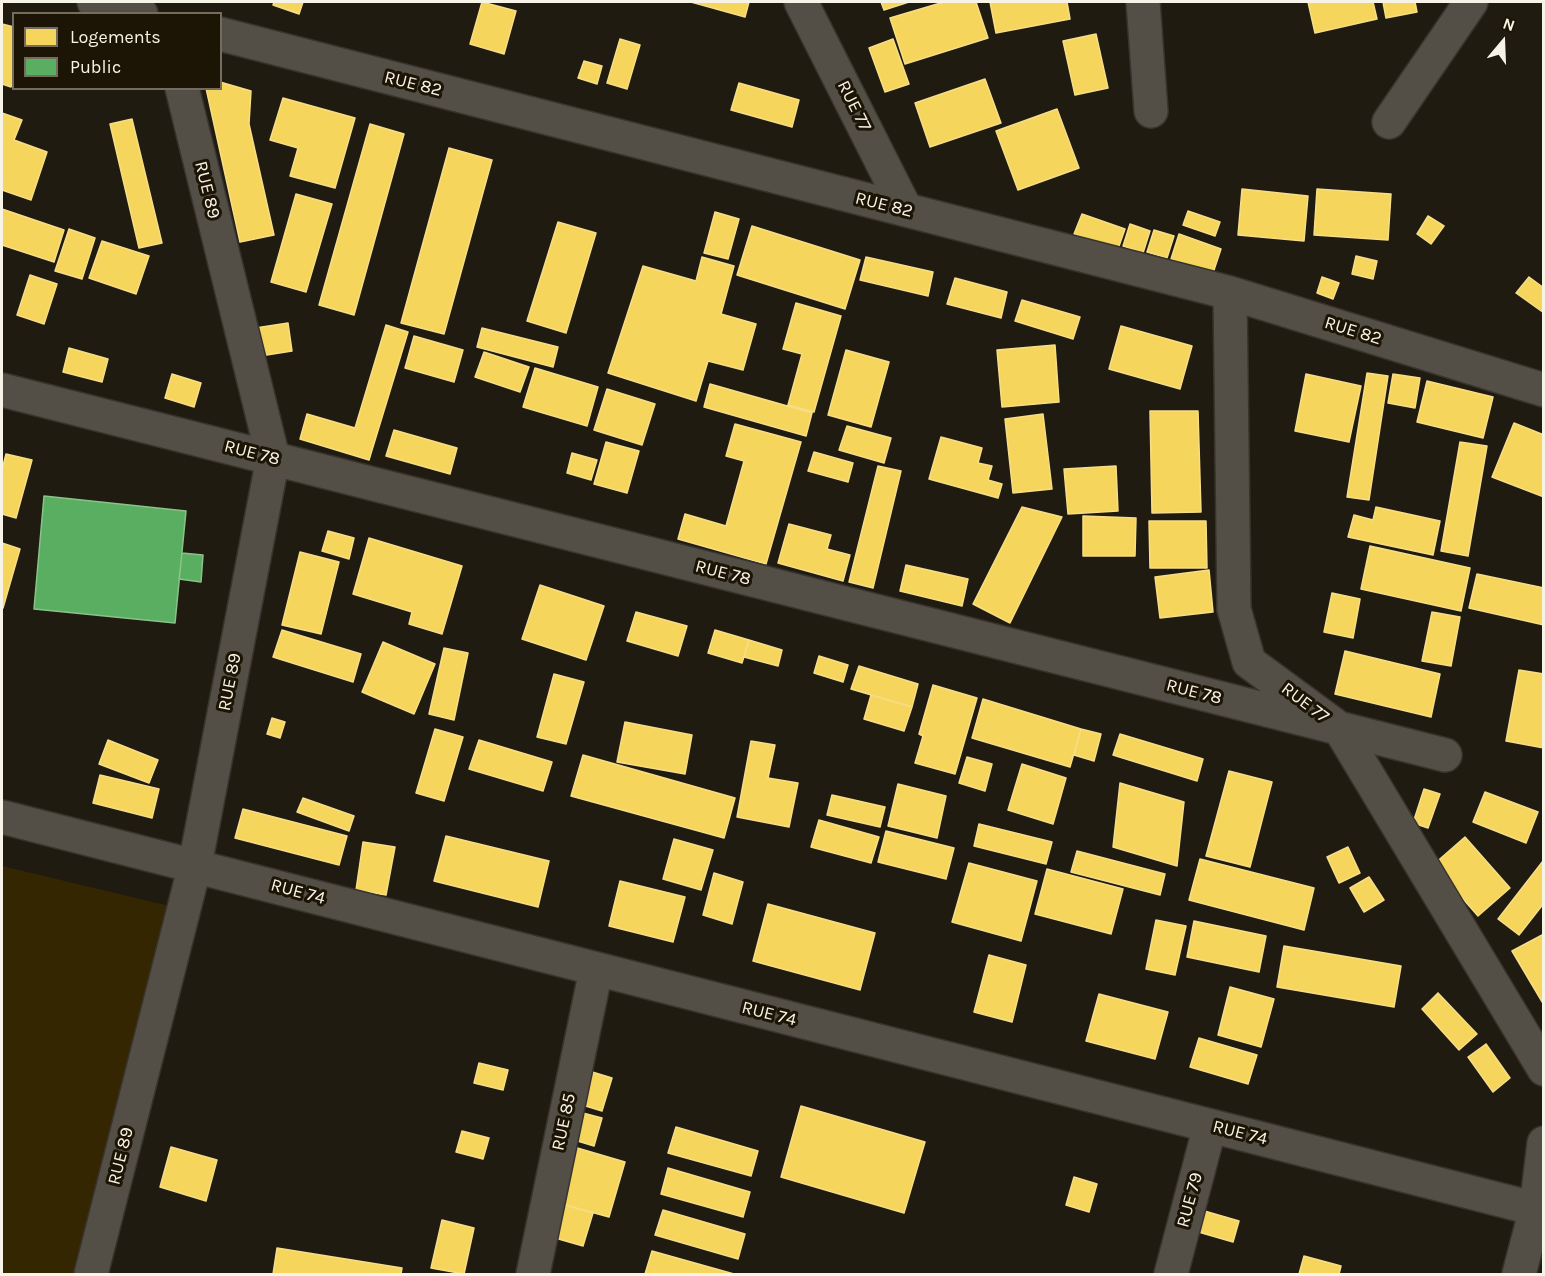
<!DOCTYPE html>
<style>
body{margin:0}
#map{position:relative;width:1545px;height:1276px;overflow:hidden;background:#1f1b11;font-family:Karla,sans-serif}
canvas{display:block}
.frame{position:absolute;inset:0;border:3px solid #f8f3e7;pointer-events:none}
.legend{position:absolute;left:12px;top:12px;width:210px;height:78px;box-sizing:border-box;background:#1c1404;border:2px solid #746d5f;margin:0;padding:8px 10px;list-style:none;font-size:18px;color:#f8f3e7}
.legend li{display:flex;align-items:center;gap:12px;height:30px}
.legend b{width:30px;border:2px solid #746d5f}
.north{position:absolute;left:1473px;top:12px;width:60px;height:60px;-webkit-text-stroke:4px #1c1404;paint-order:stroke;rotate:19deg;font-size:16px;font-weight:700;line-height:24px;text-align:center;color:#f8f3e7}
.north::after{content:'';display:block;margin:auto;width:21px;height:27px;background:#f8f3e7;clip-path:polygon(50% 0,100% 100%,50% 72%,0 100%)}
</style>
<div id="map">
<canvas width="1545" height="1276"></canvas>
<div class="frame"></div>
<ul class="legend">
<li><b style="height:16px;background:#f6d55c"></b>Logements</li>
<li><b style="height:16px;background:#5aae61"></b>Public</li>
</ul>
<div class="north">N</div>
</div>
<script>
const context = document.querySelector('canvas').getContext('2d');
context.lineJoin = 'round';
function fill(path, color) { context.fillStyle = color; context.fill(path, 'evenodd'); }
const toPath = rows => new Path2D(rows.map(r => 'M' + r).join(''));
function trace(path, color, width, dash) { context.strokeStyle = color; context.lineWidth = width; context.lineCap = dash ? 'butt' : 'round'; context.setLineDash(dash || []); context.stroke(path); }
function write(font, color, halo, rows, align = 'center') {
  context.font = font + ' Karla,sans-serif'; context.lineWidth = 6; context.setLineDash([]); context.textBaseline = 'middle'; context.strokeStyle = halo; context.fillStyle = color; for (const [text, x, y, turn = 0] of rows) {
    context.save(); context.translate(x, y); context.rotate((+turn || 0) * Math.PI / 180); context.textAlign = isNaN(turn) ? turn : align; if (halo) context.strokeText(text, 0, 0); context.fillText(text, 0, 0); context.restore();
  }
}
fill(toPath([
 [2,866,182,909,97,1274,2,1274]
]), '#352602');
const homes = toPath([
 [274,2,303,2,299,14,273,5,274,2],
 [482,2,516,11,504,54,470,44,482,2],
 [691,2,749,2,745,17,691,2],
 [881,2,909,2,884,10,881,2],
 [944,2,976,2,988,38,905,64,890,18,944,2],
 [990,2,1067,2,1070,19,996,33,990,2],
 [1308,2,1373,2,1377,19,1315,33,1308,2],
 [1383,2,1415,2,1417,12,1386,18,1383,2],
 [2,24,14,27,14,81,11,87,2,84,2,24],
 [1096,34,1108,88,1075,95,1063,41,1096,34],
 [620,39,640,45,627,89,607,83,620,39],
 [893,39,909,84,885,92,869,48,893,39],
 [584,61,602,66,597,84,578,78,584,61],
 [985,79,1001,123,930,147,915,103,985,79],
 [220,82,251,91,249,124,274,235,240,242,206,88,220,88,220,82],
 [739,83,799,100,792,127,731,110,739,83],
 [283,98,355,118,335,188,290,176,298,148,270,140,283,98],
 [1057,109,1079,168,1018,190,996,131,1057,109],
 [2,113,22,120,14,140,47,152,31,200,2,190,2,113],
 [132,119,162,243,139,248,110,124,132,119],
 [370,124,404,134,354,315,319,305,370,124],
 [449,148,492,160,444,334,401,323,449,148],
 [1242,189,1308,196,1304,241,1238,235,1242,189],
 [1317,189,1391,194,1388,240,1314,235,1317,189],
 [296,194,332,204,306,292,271,282,296,194],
 [2,209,64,230,54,262,2,245,2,209],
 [1188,211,1220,222,1215,236,1183,225,1188,211],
 [715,212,739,219,728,259,704,253,715,212],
 [1082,214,1125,229,1118,249,1074,234,1082,214],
 [1428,216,1444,226,1431,244,1417,234,1428,216],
 [558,222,596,233,566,333,527,321,558,222],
 [1130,224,1150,231,1143,253,1123,246,1130,224],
 [752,226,860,260,845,309,737,275,752,226],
 [69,229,95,238,82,279,55,271,69,229],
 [1154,230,1174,236,1167,258,1147,252,1154,230],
 [1179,234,1221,249,1213,273,1171,259,1179,234],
 [102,241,149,256,136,294,89,278,102,241],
 [1356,256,1377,261,1373,279,1352,274,1356,256],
 [702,257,734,266,721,314,756,324,743,370,708,361,696,401,608,373,643,266,696,281,702,257],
 [866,257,933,272,928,296,860,280,866,257],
 [30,275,57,284,44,324,17,315,30,275],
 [1322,277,1339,283,1333,299,1317,293,1322,277],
 [1529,277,1544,288,1544,313,1516,293,1529,277],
 [955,278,1007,292,1001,318,947,304,955,278],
 [1022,300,1080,317,1073,339,1015,321,1022,300],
 [796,303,841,316,814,412,788,405,802,354,783,349,796,303],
 [288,323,292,351,254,357,249,329,288,323],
 [386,325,408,332,369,460,300,439,307,414,355,428,386,325],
 [1121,326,1192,346,1180,389,1109,369,1121,326],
 [482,328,558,347,553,367,477,347,482,328],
 [414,336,463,350,454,382,405,368,414,336],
 [1055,345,1059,402,1002,407,997,350,1055,345],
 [69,348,108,359,102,382,63,372,69,348],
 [846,350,889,362,871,427,828,415,846,350],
 [484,352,529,367,520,392,475,377,484,352],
 [535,368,598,387,587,426,523,407,535,368],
 [1367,373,1388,376,1369,500,1347,497,1367,373],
 [172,374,201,383,194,407,165,398,172,374],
 [1306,374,1361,386,1349,442,1295,431,1306,374],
 [1393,374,1420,378,1415,408,1388,403,1393,374],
 [1427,381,1493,397,1483,438,1417,422,1427,381],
 [710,384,812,413,806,436,704,407,710,384],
 [607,389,655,404,642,445,594,430,607,389],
 [1150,411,1198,411,1201,512,1152,513,1150,411],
 [1043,414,1052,489,1013,493,1005,419,1043,414],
 [1514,423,1544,435,1544,497,1492,477,1514,423],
 [735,424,801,442,766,564,678,539,685,514,726,526,744,461,726,456,735,424],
 [847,426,891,438,884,463,839,450,847,426],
 [394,430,457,448,450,474,386,456,394,430],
 [941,437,982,448,978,463,992,466,988,480,1002,484,998,498,929,479,941,437],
 [606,442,639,451,627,493,594,484,606,442],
 [1460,442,1487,446,1468,556,1441,551,1460,442],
 [814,452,853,463,848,482,808,471,814,452],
 [572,453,597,460,591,480,567,473,572,453],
 [6,454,32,460,16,518,2,514,2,470,6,454],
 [878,466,901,471,873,588,849,582,878,466],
 [1116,466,1118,511,1068,514,1064,469,1116,466],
 [1022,507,1062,517,1010,623,973,604,1022,507],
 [1376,507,1440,521,1433,555,1348,537,1354,515,1373,520,1376,507],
 [1083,516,1136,518,1135,556,1083,556,1083,516],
 [1149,521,1206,521,1207,568,1150,568,1149,521],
 [789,524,831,535,827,549,850,555,843,581,778,563,789,524],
 [328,531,354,538,349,559,322,551,328,531],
 [369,538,462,566,442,634,409,624,412,612,353,594,369,538],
 [2,543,20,549,3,608,2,608,2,543],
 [1370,546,1470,568,1461,611,1361,589,1370,546],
 [300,552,339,562,321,634,282,625,300,552],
 [906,565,968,579,962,606,900,591,906,565],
 [1209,570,1213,612,1160,618,1155,577,1209,570],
 [1477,574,1544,588,1544,625,1469,608,1477,574],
 [540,585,604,606,586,660,522,639,540,585],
 [1332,593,1360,599,1353,638,1324,632,1332,593],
 [636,612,687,626,678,656,627,641,636,612],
 [1432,612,1460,617,1451,666,1422,661,1432,612],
 [282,630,361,654,353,682,273,657,282,630],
 [715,630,749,640,742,663,708,653,715,630],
 [749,640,782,650,778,666,744,657,749,640],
 [383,642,435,664,414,714,362,692,383,642],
 [444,648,468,653,454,720,429,714,444,648],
 [1345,651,1440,674,1431,717,1335,694,1345,651],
 [819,656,848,665,843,682,814,673,819,656],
 [859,666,918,684,912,707,851,689,859,666],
 [1519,670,1544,674,1544,748,1506,741,1519,670],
 [554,674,584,682,566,744,537,737,554,674],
 [933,685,977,698,955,774,915,763,923,736,919,734,933,685],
 [871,695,912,707,904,731,864,719,871,695],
 [983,699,1081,729,1070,767,972,738,983,699],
 [272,718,285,722,280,738,267,734,272,718],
 [625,722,692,735,685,774,617,762,625,722],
 [435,729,463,737,444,801,416,793,435,729],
 [1081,729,1101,734,1094,761,1074,755,1081,729],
 [1120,734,1203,759,1197,781,1113,755,1120,734],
 [108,740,158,760,149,783,99,764,108,740],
 [479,740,552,762,543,791,469,769,479,740],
 [751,741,775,745,768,778,798,783,789,827,737,817,751,741],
 [583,755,735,798,724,838,571,796,583,755],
 [967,757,992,764,985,791,959,783,967,757],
 [1022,764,1066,778,1053,824,1008,810,1022,764],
 [1229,771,1272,782,1250,867,1206,856,1229,771],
 [100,775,159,789,152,818,93,803,100,775],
 [1120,783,1184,802,1177,866,1113,847,1120,783],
 [898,784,946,796,937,838,888,826,898,784],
 [1424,789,1440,794,1428,828,1413,823,1424,789],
 [1485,792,1538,812,1526,843,1473,822,1485,792],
 [832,795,885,807,880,827,827,815,832,795],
 [303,798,354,816,349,831,297,812,303,798],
 [243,809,347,836,339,865,235,838,243,809],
 [819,820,879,837,871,863,811,847,819,820],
 [979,824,1052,842,1046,864,974,846,979,824],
 [886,831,954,848,946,879,878,862,886,831],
 [446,836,549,861,538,907,434,881,446,836],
 [1465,837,1510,888,1478,916,1433,865,1465,837],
 [674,839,713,850,701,890,663,879,674,839],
 [363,842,395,847,386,895,356,890,363,842],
 [1348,847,1360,873,1339,883,1327,857,1348,847],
 [1077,851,1165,874,1160,895,1071,872,1077,851],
 [1200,859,1314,888,1304,930,1189,900,1200,859],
 [1543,861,1544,903,1519,935,1498,919,1543,861],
 [969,863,1037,881,1021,941,952,922,969,863],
 [1047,869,1123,889,1111,934,1035,914,1047,869],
 [714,873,743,882,732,924,703,915,714,873],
 [1369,877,1384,900,1364,912,1350,888,1369,877],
 [620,881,685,897,673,942,609,926,620,881],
 [768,904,875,933,860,990,753,961,768,904],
 [1156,920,1186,926,1175,975,1146,969,1156,920],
 [1194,921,1266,936,1259,972,1187,957,1194,921],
 [1544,934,1544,1005,1512,951,1544,934],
 [1284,946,1401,966,1394,1007,1277,987,1284,946],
 [989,955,1026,965,1012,1022,974,1012,989,955],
 [1230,987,1274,999,1261,1047,1218,1035,1230,987],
 [1438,993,1477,1034,1459,1050,1422,1009,1438,993],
 [1099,994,1168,1012,1155,1059,1086,1041,1099,994],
 [1199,1038,1257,1055,1248,1084,1190,1067,1199,1038],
 [1486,1044,1510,1078,1493,1092,1468,1057,1486,1044],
 [479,1063,508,1070,503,1090,474,1083,479,1063],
 [589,1071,612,1078,602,1111,579,1104,589,1071],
 [801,1106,925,1142,904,1213,781,1177,801,1106],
 [579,1112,602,1118,594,1146,571,1139,579,1112],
 [676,1127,758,1151,751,1176,668,1153,676,1127],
 [462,1131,489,1138,483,1159,456,1152,462,1131],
 [171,1147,217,1160,206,1201,160,1187,171,1147],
 [574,1147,625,1162,609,1217,558,1203,574,1147],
 [668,1168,750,1192,743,1217,661,1194,668,1168],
 [1074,1177,1097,1184,1089,1212,1066,1205,1074,1177],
 [558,1203,593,1213,583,1246,548,1236,558,1203],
 [663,1210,745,1234,738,1259,655,1235,663,1210],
 [1201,1210,1239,1221,1233,1242,1195,1231,1201,1210],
 [442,1220,474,1228,464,1274,431,1268,442,1220],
 [277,1248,402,1268,401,1274,273,1274,277,1248],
 [652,1251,734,1274,645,1274,652,1251],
 [1304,1256,1341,1266,1339,1274,1299,1274,1304,1256]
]);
fill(homes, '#f6d55c');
trace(homes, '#f7de86', 1.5);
const public = toPath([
 [44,496,186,511,175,623,34,609,44,496],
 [182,553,203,555,201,582,179,579,182,553]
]);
fill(public, '#5aae61');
trace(public, '#89c389', 1.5);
const minor = toPath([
 [94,2,141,14],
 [801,2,906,210],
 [1143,2,1151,111],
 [220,34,1230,293,1544,390],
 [1389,122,1471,2],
 [1230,293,1234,609,1249,662,1340,729,1544,1069],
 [2,390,1445,755],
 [2,817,1536,1209],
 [91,1274,195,865,273,458,182,88],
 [533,1274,596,970],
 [1171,1274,1210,1126],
 [1519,1274,1536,1209,1544,1143]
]);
trace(minor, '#38342d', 36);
trace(minor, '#534f47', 33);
write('18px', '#f8f3e7', '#1c1404', [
 ["RUE 82",413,84,14],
 ["RUE 77",854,106,63],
 ["RUE 89",207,190,76],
 ["RUE 82",884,205,14],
 ["RUE 82",1353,331,17],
 ["RUE 78",252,453,14],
 ["RUE 78",723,573,14],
 ["RUE 89",230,682,-79],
 ["RUE 78",1194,692,14],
 ["RUE 77",1305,703,37],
 ["RUE 74",298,892,15],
 ["RUE 74",769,1014,14],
 ["RUE 85",564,1122,-78],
 ["RUE 74",1240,1133,14],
 ["RUE 89",121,1156,-76],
 ["RUE 79",1190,1200,-75]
]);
</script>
